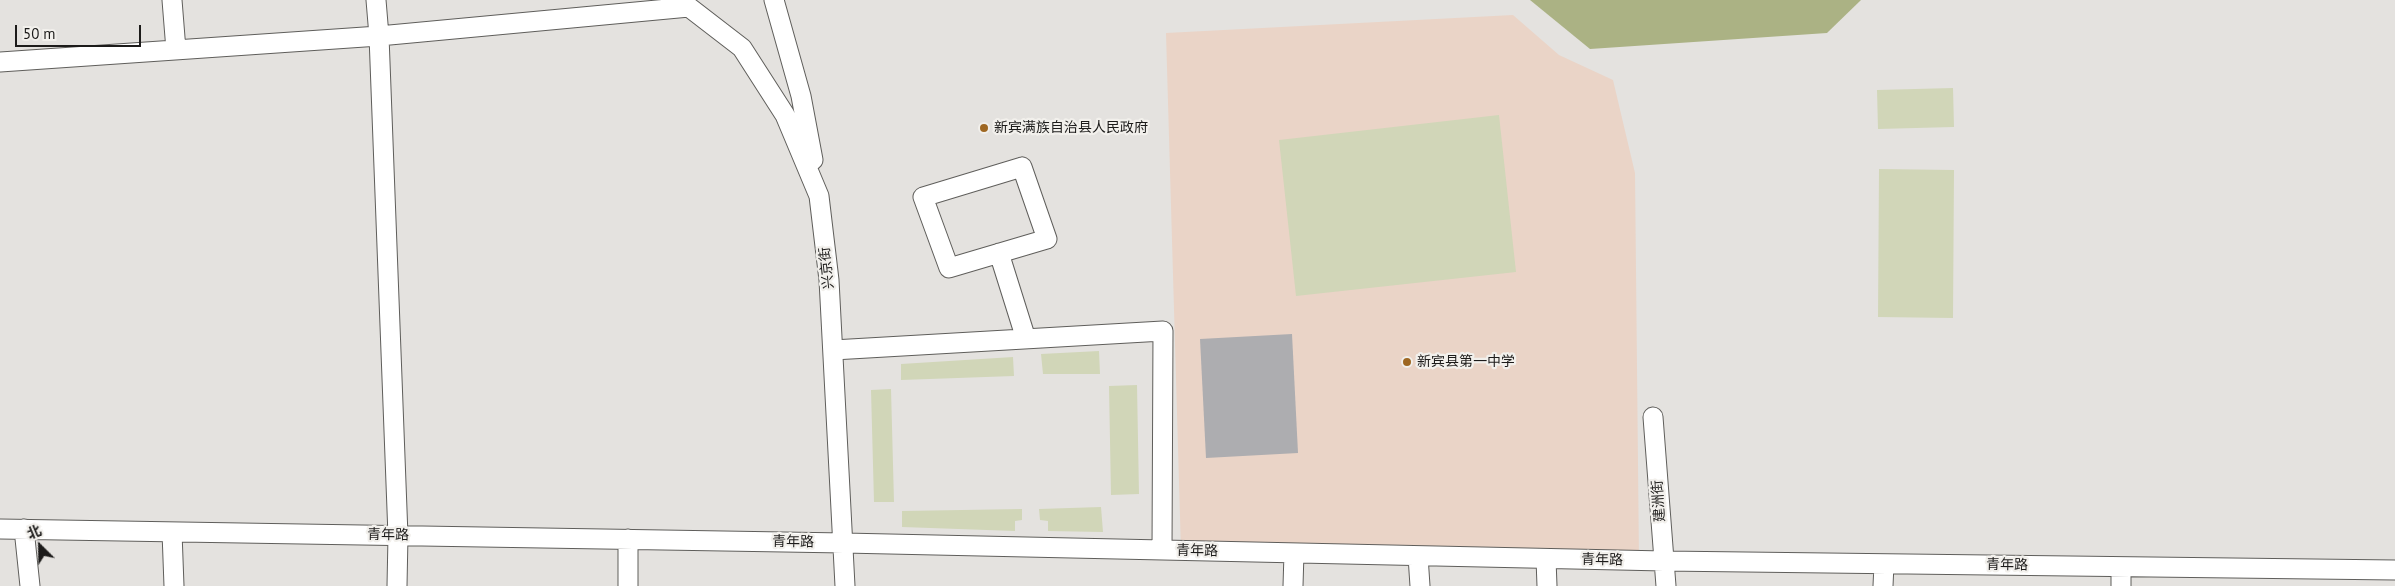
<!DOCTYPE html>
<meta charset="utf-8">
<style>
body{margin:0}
#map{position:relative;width:2395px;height:586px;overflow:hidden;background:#e4e2df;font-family:"PT Sans","Noto Sans SC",sans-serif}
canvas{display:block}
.north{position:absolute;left:15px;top:521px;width:50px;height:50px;-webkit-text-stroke:4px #f2f0ec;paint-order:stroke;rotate:337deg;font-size:14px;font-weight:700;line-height:20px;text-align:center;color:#1c1b1a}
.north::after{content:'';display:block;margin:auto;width:18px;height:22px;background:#1c1b1a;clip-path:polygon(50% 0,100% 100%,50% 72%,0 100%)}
.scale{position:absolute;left:15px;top:25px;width:126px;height:22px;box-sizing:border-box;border:2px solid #1c1b1a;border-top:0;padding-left:6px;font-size:15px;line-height:18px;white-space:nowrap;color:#1c1b1a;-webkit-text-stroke:4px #f2f0ec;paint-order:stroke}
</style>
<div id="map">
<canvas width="2395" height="586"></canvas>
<div class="north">北</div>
<div class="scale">50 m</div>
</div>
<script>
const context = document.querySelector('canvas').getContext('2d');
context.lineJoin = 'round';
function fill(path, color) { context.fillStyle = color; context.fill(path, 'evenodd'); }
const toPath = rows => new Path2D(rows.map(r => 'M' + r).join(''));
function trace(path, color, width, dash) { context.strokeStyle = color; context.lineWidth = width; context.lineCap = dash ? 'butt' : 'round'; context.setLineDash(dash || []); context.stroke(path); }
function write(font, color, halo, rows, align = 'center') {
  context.font = font + ' "PT Sans","Noto Sans SC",sans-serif'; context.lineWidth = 4.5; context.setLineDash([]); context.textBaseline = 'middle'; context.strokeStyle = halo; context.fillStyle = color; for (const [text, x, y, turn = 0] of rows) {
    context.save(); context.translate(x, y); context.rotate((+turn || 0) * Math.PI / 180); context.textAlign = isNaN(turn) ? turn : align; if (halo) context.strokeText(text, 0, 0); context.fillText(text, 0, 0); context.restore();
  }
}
fill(toPath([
 [1513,15,1559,55,1613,80,1635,173,1639,561,1181,551,1166,33]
]), '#ead4c7');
fill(toPath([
 [1953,88,1954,127,1878,129,1877,90],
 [1499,115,1516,272,1296,296,1279,140],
 [1879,169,1954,170,1953,318,1878,317],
 [1099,351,1100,374,1043,374,1041,354],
 [1013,357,1014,376,901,380,901,364],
 [1137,385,1139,494,1111,495,1109,386],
 [891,389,894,502,874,502,871,390],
 [1101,507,1103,532,1048,531,1048,521,1040,520,1039,509],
 [1022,509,1022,520,1015,521,1015,531,902,527,902,511]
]), '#d1d6b8');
fill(toPath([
 [1530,0,1861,0,1827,33,1590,49]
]), '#abb284');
fill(toPath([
 [1292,334,1298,453,1206,458,1200,339]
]), '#adadb0');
const minor = toPath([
 [172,0,176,50],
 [376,0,379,36,398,536,397,586],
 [774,0,801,96,813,160],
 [681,1,742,48,785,115,819,196,829,280,845,586],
 [0,62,379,36,689,7],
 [1022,167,1047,239,949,268,923,197,1022,167],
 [999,253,1026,339],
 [833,350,1163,331,1162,550],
 [1653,417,1666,586],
 [0,529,844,543,1664,561,2395,570],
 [24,529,30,586],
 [172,532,174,586],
 [628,539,628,586],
 [1418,556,1420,586],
 [1546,559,1547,586],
 [2121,567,2121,586],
 [1293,586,1294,553],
 [1883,586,1884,564]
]);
trace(minor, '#5f5e5b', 21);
trace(minor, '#fff', 19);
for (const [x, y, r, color] of [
 [984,128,5,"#9e6722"],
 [1407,362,5,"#9e6722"]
]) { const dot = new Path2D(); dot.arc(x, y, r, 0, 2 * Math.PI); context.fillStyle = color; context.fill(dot); trace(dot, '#f2f0ec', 2); }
write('14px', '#1c1b1a', '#f2f0ec', [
 ["新宾满族自治县人民政府",994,128],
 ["新宾县第一中学",1417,362]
], 'left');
write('14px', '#1c1b1a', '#f2f0ec', [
 ["兴京街",827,268,-96],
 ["建洲街",1659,501,-94],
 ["青年路",388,535,1],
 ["青年路",793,542,1],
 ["青年路",1197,551,1],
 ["青年路",1602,560,1],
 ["青年路",2007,565,1]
]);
</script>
